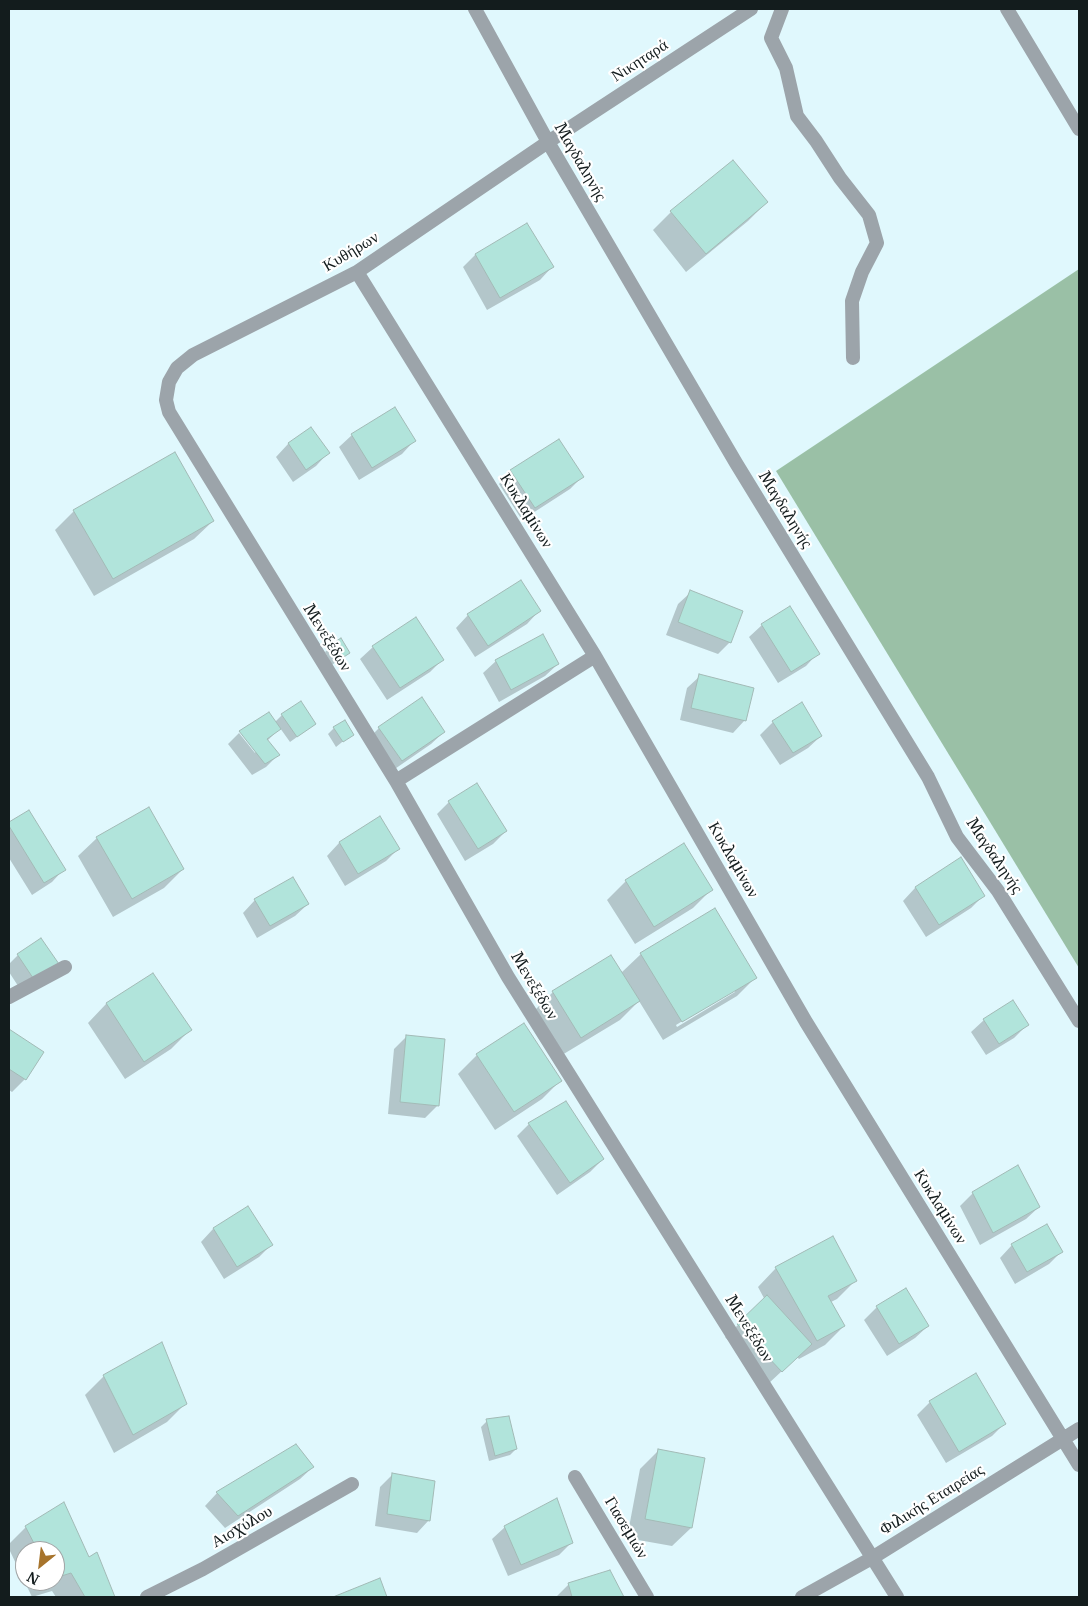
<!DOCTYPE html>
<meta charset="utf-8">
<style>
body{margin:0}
#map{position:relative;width:1088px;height:1606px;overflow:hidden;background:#e0f8fd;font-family:Merriweather,serif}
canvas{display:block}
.frame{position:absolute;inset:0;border:10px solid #131c1d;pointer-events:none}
.north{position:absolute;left:15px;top:1541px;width:50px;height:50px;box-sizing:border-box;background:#fff;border:1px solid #a1a4a5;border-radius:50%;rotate:209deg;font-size:14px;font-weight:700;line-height:20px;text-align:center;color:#131c1d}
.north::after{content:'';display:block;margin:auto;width:18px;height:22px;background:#a7742c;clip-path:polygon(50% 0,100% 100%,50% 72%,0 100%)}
</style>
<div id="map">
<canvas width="1088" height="1606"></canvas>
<div class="frame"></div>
<div class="north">N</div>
</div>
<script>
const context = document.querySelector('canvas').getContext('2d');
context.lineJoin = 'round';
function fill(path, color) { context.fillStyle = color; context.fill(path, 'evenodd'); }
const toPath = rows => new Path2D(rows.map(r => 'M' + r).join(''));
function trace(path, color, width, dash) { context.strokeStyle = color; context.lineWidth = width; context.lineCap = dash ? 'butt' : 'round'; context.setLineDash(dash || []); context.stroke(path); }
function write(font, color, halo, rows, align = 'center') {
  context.font = font + ' Merriweather,serif'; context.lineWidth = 4.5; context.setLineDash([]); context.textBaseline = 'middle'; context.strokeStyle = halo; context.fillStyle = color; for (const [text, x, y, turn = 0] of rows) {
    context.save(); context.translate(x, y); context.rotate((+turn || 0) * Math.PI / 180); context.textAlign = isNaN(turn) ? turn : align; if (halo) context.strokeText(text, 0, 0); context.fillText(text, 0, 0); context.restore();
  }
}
fill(toPath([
 [1079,269,1079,968,776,471]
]), '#9ac0a6');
fill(toPath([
 [767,202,748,221,686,272,653,230,671,212],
 [527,225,552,267,540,280,487,310,463,267,475,255],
 [311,429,328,453,316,466,293,482,276,457,288,444],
 [352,435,414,441,402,454,359,480,339,447],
 [511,471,582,477,570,489,522,520,499,484],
 [74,511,213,521,194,539,94,596,55,530],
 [691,592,730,642,718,654,666,635,678,604],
 [539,611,527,624,475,657,456,628,468,615],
 [762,625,818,653,806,666,778,683,749,637],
 [340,640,348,652,332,665,325,652],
 [373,647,443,659,430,672,387,700,360,659],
 [496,661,558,664,545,676,499,702,483,673],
 [700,676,745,720,733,733,680,720,687,688],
 [300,703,315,724,290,742,280,728,267,741,278,755,266,767,252,775,228,744,239,733,255,753,275,722,282,715],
 [802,704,821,736,808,748,780,765,760,735,773,722],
 [334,728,352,734,336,747,328,734],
 [379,728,444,732,431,744,389,773,367,740],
 [449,802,506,831,493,844,465,861,437,814],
 [29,812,64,869,52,882,32,895,9,858,9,824],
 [379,818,398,849,386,861,345,886,327,856,339,843],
 [97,838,183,869,164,888,113,917,78,856],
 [684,845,712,889,693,908,635,944,607,900,626,881],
 [960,859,984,895,971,908,926,937,903,901,915,888],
 [255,900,308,904,295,916,257,938,243,913],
 [641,954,755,978,737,996,663,1040,639,1001,620,1020,562,1055,534,1011,553,992,611,956,621,973],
 [735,989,735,992,677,1027,676,1025],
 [18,955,45,977,22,992,9,972,9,964],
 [153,974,190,1030,171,1049,125,1079,88,1023,106,1004],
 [984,1020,1027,1025,1014,1038,986,1055,971,1032],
 [9,1031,42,1052,25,1079,12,1092,9,1090],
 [407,1036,438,1105,425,1118,388,1114,394,1049],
 [477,1055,560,1081,542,1099,495,1130,458,1074],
 [529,1124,603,1159,590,1172,557,1195,517,1136],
 [1017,1167,1039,1207,1026,1219,980,1245,960,1206,973,1193],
 [248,1208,271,1245,259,1257,224,1279,201,1242,213,1229],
 [1012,1245,1061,1252,1049,1264,1015,1284,1000,1258],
 [776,1268,855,1281,837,1299,831,1302,844,1326,825,1345,799,1359,797,1357,768,1384,725,1337,765,1300,758,1287],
 [906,1289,928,1326,915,1338,887,1356,864,1320,877,1307],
 [104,1376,186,1403,167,1422,114,1453,85,1395],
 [930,1402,1004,1424,992,1436,946,1463,917,1415],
 [487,1421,516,1449,510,1455,489,1461,481,1427],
 [658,1451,691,1528,672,1546,627,1538,640,1469],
 [313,1467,300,1479,225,1528,205,1506,217,1493],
 [392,1475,429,1520,417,1533,375,1526,380,1487],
 [26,1527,89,1559,97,1554,114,1597,56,1597,52,1591,32,1597,9,1549,9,1544],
 [25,1551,55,1551,55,1581,25,1581],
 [505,1527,572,1542,559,1555,508,1576,492,1539],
 [609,1572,622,1597,556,1597,569,1584]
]), '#0003');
const building = toPath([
 [733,160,768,202,706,254,670,211,733,160],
 [527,223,554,267,500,298,475,254,527,223],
 [395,407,416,441,372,468,351,434,395,407],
 [311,427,330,453,306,470,288,443,311,427],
 [559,439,584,477,535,508,510,470,559,439],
 [175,452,214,521,113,579,73,510,175,452],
 [521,580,541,611,488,646,467,614,521,580],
 [690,590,743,611,731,643,678,622,690,590],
 [790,606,820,654,791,672,761,624,790,606],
 [416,617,444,660,400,688,372,646,416,617],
 [543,634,559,664,511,690,495,660,543,634],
 [341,638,350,653,339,660,330,645,341,638],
 [699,674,754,688,746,721,691,708,699,674],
 [422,697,445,732,402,761,378,727,422,697],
 [301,701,316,724,297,737,281,714,301,701],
 [802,702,822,736,793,753,772,721,802,702],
 [269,712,281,729,267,739,280,755,265,764,239,731,269,712],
 [345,720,354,735,343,742,333,727,345,720],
 [477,783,507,831,478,849,448,801,477,783],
 [149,807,184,869,132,899,96,837,149,807],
 [29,810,66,870,44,883,9,826,9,822,29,810],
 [380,816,400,849,358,874,339,842,380,816],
 [684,843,713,890,654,927,625,880,684,843],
 [961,857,985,896,939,925,915,887,961,857],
 [293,877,309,904,270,926,254,899,293,877],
 [715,908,757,978,682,1022,640,953,715,908],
 [41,938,59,964,35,981,17,954,41,938],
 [611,955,640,1001,581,1038,552,991,611,955],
 [153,973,192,1030,144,1062,106,1003,153,973],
 [1013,1000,1029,1025,999,1044,983,1019,1013,1000],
 [524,1023,562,1081,514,1112,476,1054,524,1023],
 [9,1029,44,1052,26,1080,9,1069,9,1029],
 [406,1035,445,1039,439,1106,400,1102,406,1035],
 [566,1101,604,1159,570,1183,528,1123,566,1101],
 [1018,1165,1040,1207,993,1233,972,1192,1018,1165],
 [248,1206,273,1245,237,1267,213,1228,248,1206],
 [1047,1224,1063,1252,1027,1272,1011,1244,1047,1224],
 [833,1236,857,1281,828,1296,845,1326,817,1341,775,1267,833,1236],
 [906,1288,929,1326,899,1344,876,1306,906,1288],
 [767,1295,812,1344,782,1372,737,1324,767,1295],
 [162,1342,187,1404,133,1435,103,1375,162,1342],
 [976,1373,1006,1424,959,1452,929,1401,976,1373],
 [509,1416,517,1449,495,1456,486,1419,509,1416],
 [296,1444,314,1467,238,1516,216,1492,296,1444],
 [658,1449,705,1458,692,1528,645,1519,658,1449],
 [392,1473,435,1481,430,1521,387,1514,392,1473],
 [557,1498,573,1543,521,1565,504,1526,557,1498],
 [64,1502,89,1557,97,1552,115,1597,85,1597,71,1573,55,1578,55,1551,38,1551,25,1526,64,1502],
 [610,1570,624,1597,572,1597,568,1583,610,1570],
 [380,1578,387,1597,333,1597,380,1578]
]);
fill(building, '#b1e4db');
trace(building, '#a2bab6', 1);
trace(toPath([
 [475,9,548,142,736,463,928,777,957,837,998,891,1079,1021],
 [751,9,548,142,357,272,193,355,177,368,169,382,166,400,169,412,396,781,508,977,897,1597],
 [782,9,771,38,786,68,797,116,816,141,840,178,869,215,877,243,862,272,852,301,853,358],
 [1007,9,1079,129],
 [357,272,595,656,806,1022,1079,1465],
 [396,781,595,656],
 [9,997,65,967],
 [575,1477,647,1597],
 [147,1597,203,1569,352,1484],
 [802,1597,872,1558,1079,1429]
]), '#9ca4aa', 14);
write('16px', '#131c1d', '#fff', [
 ["Νικηταρά",640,61,-33],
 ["Μαγδαληνής",580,162,60],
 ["Κυθήρων",351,252,-31],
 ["Μαγδαληνής",785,510,58],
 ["Κυκλαμίνων",526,511,58],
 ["Μενεξέδων",327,638,58],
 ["Μαγδαληνής",994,856,56],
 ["Κυκλαμίνων",733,860,60],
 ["Μενεξέδων",534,986,59],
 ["Κυκλαμίνων",940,1207,58],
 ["Μενεξέδων",749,1329,58],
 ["Φιλικής Εταιρείας",932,1500,-32],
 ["Αισχύλου",242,1527,-30],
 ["Γιασεμιών",626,1528,59]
]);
</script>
